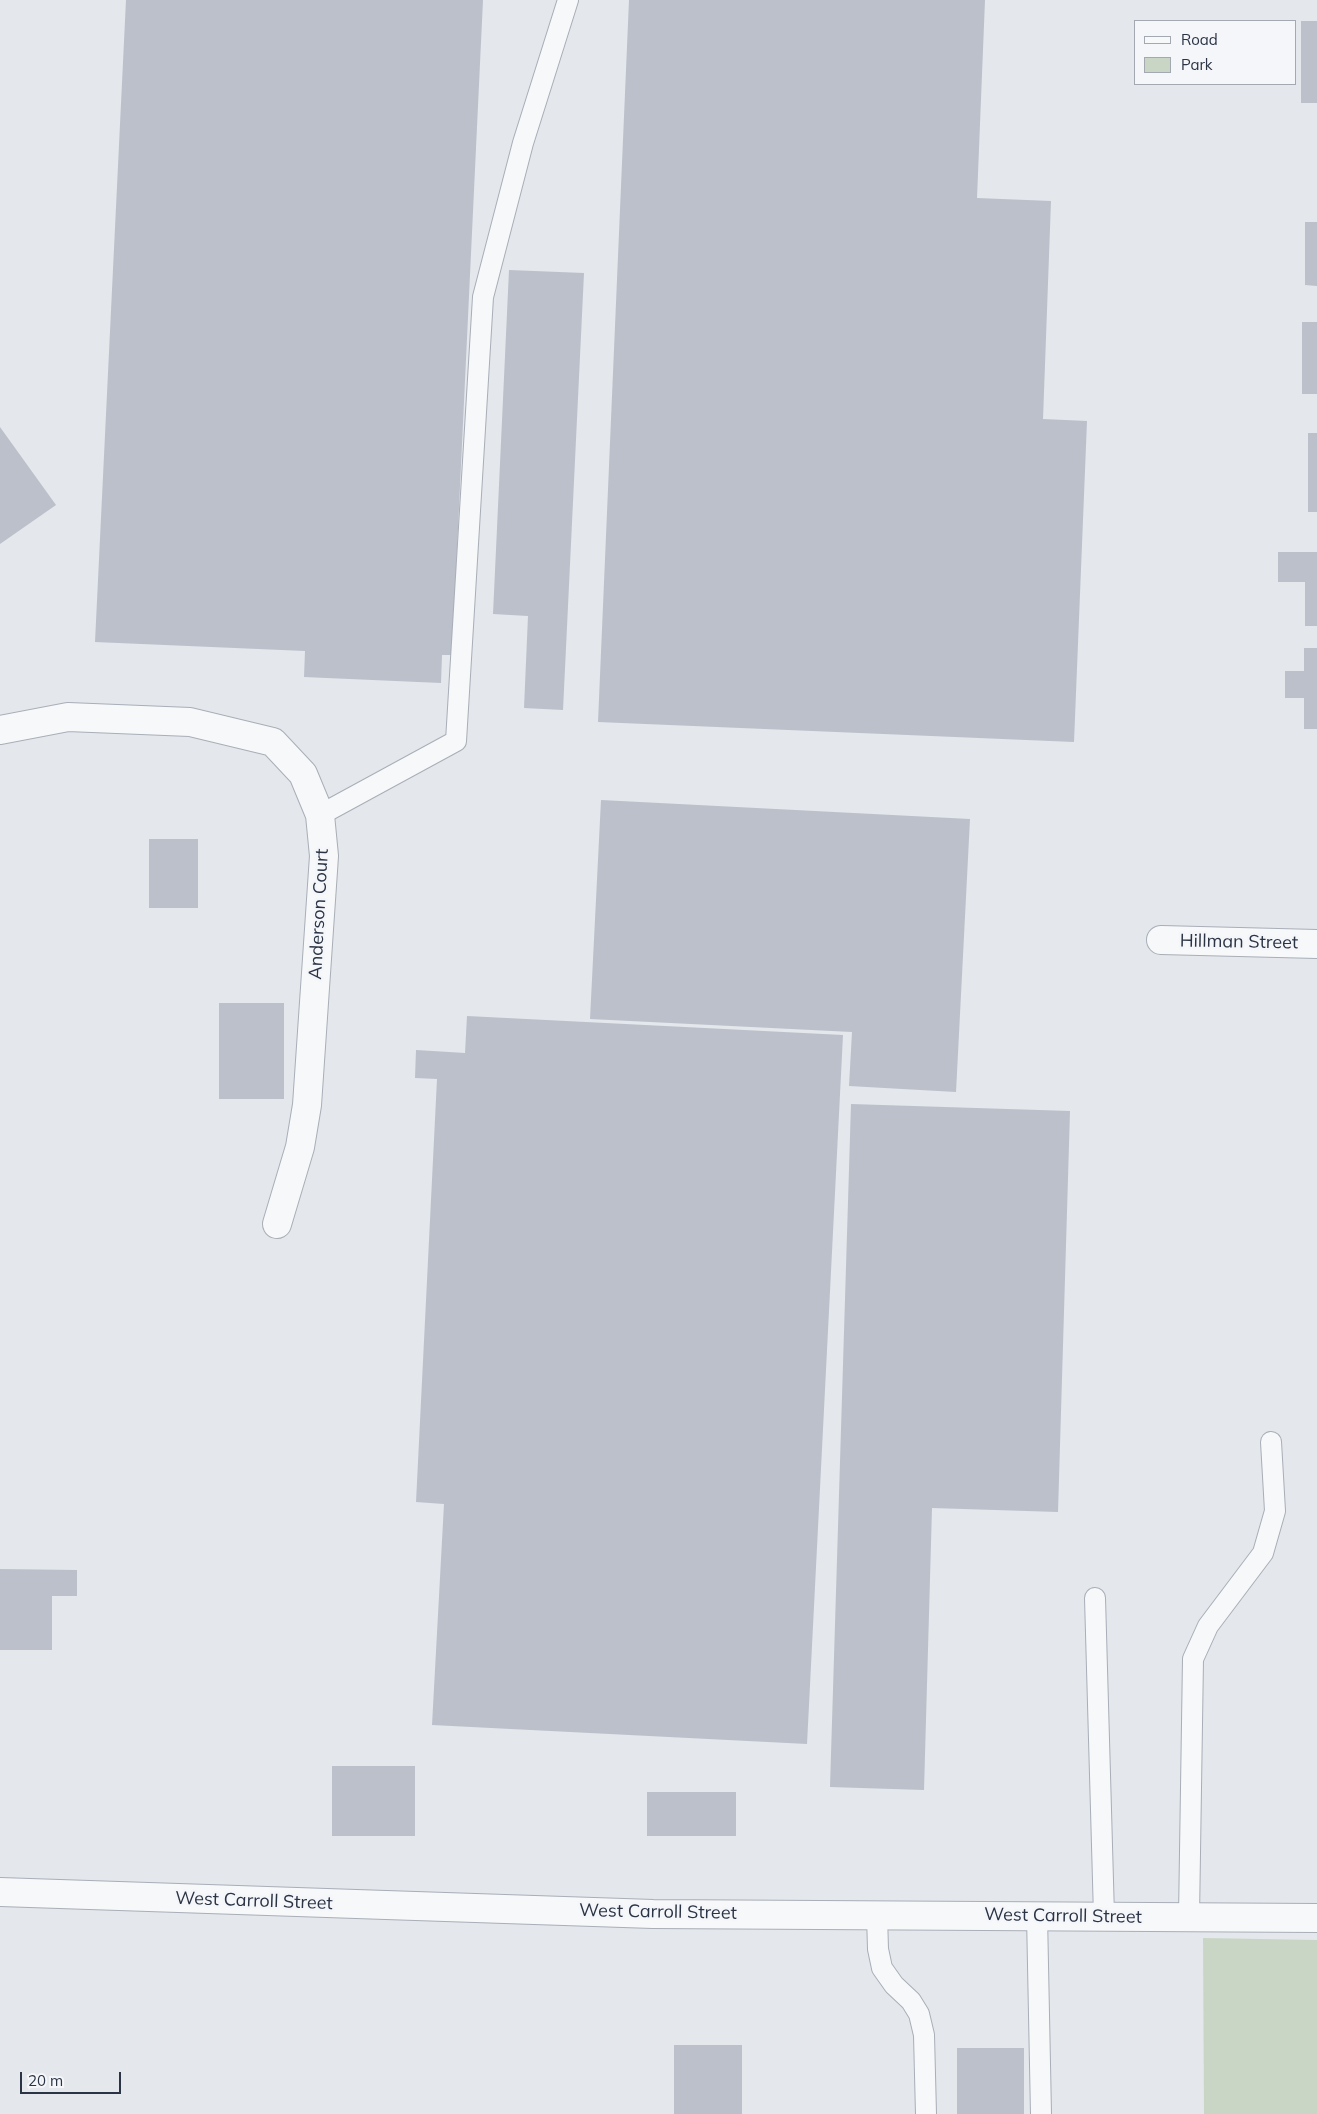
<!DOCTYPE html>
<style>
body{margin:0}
#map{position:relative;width:1317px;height:2114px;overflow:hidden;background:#e4e7ec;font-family:Mulish,sans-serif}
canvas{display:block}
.legend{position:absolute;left:1134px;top:20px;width:162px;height:65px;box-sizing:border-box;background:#f4f6f9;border:1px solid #a4a8b1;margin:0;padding:6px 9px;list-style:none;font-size:15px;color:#2b3445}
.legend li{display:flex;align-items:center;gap:10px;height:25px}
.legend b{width:25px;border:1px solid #a4a8b1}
.scale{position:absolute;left:20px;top:2072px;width:101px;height:22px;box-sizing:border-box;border:2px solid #2b3445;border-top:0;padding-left:6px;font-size:15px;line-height:18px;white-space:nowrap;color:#2b3445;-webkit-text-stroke:4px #f4f6f9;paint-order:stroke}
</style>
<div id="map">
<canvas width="1317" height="2114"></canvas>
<ul class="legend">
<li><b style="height:6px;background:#f7f8fa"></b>Road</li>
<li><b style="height:14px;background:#c9d6c5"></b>Park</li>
</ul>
<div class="scale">20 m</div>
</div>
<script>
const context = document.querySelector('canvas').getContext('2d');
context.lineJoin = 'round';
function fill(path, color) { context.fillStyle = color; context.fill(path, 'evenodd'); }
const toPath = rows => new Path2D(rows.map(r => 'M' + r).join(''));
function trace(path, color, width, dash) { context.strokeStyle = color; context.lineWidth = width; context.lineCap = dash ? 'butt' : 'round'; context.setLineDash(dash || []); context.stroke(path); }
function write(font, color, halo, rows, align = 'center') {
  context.font = font + ' Mulish,sans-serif'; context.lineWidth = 5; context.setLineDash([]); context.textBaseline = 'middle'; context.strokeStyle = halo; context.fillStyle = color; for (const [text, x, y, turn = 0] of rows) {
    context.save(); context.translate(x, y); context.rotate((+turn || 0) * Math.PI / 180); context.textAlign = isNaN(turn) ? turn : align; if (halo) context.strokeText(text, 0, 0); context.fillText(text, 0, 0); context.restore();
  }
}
fill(toPath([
 [1203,1938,1317,1940,1317,2114,1204,2114]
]), '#c9d6c5');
fill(toPath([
 [126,0,483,0,452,655,442,655,441,683,304,677,305,651,95,642],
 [629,0,985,0,977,198,1051,201,1043,419,1087,421,1074,742,598,722],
 [1301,21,1317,21,1317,103,1301,103],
 [1305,222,1317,222,1317,286,1305,285],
 [509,270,584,273,563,710,524,708,528,616,493,614],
 [1302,322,1317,322,1317,394,1302,394],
 [0,427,56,505,0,544],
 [1308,433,1317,433,1317,512,1308,512],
 [1278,552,1317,552,1317,626,1305,626,1305,582,1278,582],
 [1304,648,1317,648,1317,729,1304,729,1304,698,1285,698,1285,671,1304,671],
 [601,800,970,819,956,1092,849,1086,852,1032,590,1019],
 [149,839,198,839,198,908,149,908],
 [219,1003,284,1003,284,1099,219,1099],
 [467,1016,843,1035,807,1744,432,1725,444,1504,416,1502,437,1079,415,1078,416,1050,465,1053],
 [851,1104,1070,1111,1058,1512,932,1508,924,1790,830,1787],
 [0,1569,77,1570,77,1596,52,1596,52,1650,0,1650],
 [332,1766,415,1766,415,1836,332,1836],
 [647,1792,736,1792,736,1836,647,1836],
 [674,2045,742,2045,742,2114,674,2114],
 [957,2048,1024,2048,1024,2114,957,2114]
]), '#bbc0ca');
const service = toPath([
 [320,815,456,741,483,297,523,143,568,0],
 [1095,1598,1104,1916],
 [877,1915,878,1949,882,1968,894,1985,911,2001,919,2014,924,2035,926,2114],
 [1037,1915,1041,2114],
 [1189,1917,1193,1659,1208,1626,1263,1553,1275,1511,1271,1442]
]);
const minor = toPath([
 [0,730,68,717,190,722,273,742,303,774,320,815,324,856,307,1105,300,1147,277,1224],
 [1161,940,1317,944]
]);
const tertiary = toPath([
 [0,1892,653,1914,1317,1918]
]);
trace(service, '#a9aeb7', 22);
trace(minor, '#a9aeb7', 30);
trace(tertiary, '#a9aeb7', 30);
trace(service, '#f7f8fa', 20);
trace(minor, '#f7f8fa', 28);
trace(tertiary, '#f7f8fa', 28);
write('18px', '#2b3445', '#f4f6f9', [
 ["Anderson Court",319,914,-87],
 ["Hillman Street",1239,942,1],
 ["West Carroll Street",254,1901,2],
 ["West Carroll Street",658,1912,1],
 ["West Carroll Street",1063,1916,1]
]);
</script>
